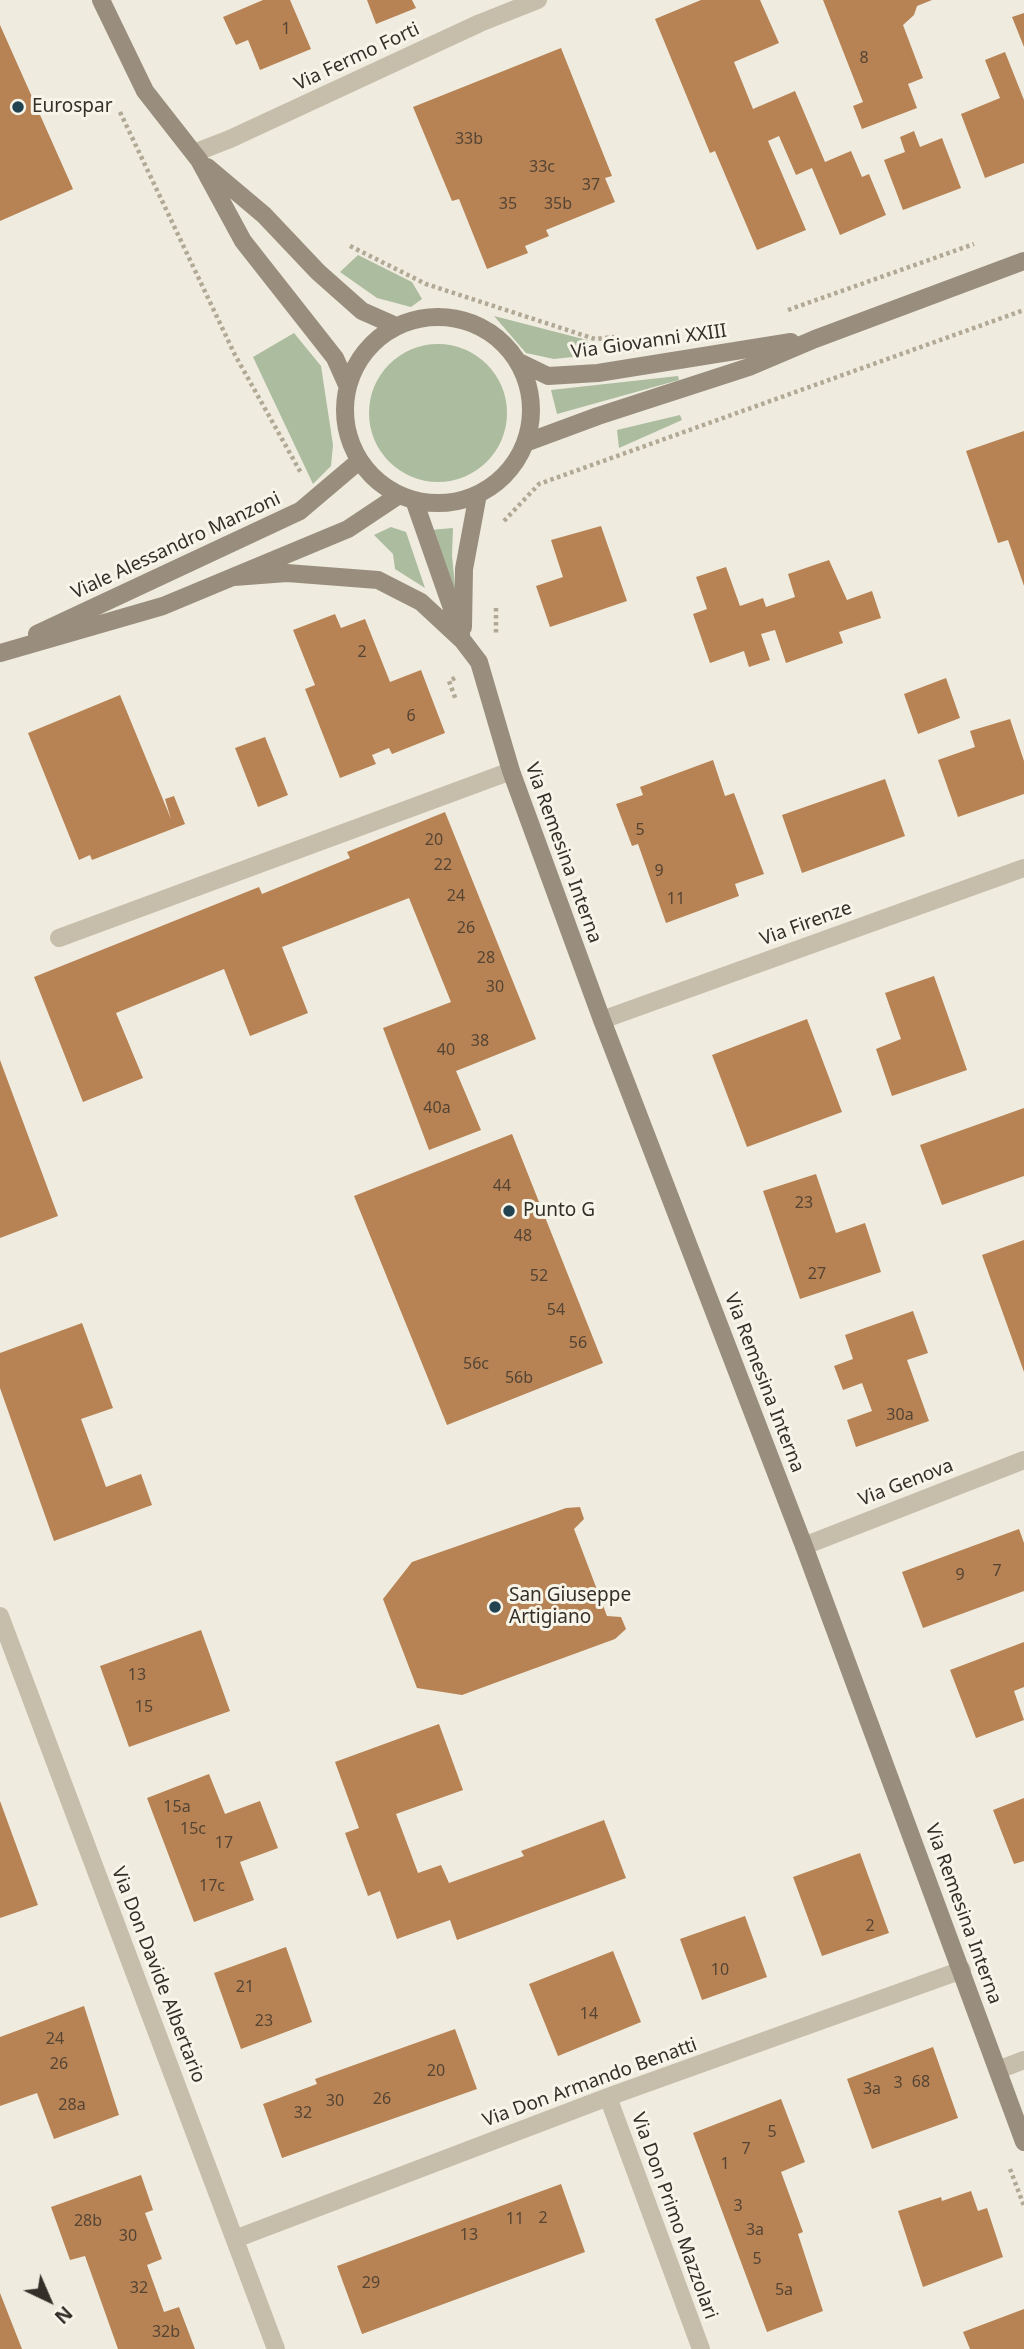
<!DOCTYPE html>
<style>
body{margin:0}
#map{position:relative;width:1024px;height:2349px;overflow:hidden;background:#efebde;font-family:"Noto Sans",sans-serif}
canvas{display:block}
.north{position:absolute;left:14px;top:2265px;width:70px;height:70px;-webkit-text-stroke:5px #f7f4e9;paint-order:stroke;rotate:136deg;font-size:19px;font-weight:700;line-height:28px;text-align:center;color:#342f29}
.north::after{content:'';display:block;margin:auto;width:24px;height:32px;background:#342f29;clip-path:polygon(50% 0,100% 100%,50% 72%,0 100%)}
</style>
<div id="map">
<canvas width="1024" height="2349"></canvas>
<div class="north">N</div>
</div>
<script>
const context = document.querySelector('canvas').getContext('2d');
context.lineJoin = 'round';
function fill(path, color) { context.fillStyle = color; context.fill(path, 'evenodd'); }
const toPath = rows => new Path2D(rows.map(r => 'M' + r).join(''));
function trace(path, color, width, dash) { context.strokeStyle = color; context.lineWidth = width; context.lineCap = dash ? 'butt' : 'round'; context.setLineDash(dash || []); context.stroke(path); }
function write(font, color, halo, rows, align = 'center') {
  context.font = font + ' "Noto Sans",sans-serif'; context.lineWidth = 6; context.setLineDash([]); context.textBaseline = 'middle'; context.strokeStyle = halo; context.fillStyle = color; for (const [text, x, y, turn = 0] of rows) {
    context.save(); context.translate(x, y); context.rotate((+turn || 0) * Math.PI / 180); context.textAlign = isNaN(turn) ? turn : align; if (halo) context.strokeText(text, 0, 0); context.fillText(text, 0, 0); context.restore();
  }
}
fill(toPath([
 [358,255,412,282,422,299,411,307,377,298,340,272],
 [494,316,587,340,591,355,554,359,526,353],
 [294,333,321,366,333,445,331,466,313,484,253,357],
 [673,334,672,345,610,355,609,340],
 '369 413a69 69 0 1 1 138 0a69 69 0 1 1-138 0Z',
 [678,376,679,380,557,414,551,390],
 [680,415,682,420,619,448,617,430],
 [391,527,406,532,425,588,395,569,393,554,374,535],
 [453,528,452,556,458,616,430,530]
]), '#acbc9f');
fill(toPath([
 [263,0,290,0,311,49,260,70,248,40,236,45,223,17],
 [367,0,412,0,416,8,376,24],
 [701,0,760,0,779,43,734,62,753,109,795,91,825,162,851,151,862,177,869,174,886,215,840,235,812,168,796,175,779,136,768,141,806,230,757,250,715,151,710,153,655,19],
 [823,0,932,0,917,6,914,15,903,25,923,78,908,84,917,108,862,129,853,106,863,102],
 [1024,13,1024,47,1012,17],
 [0,25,73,189,0,221],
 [561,48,612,176,605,178,615,202,546,230,549,236,525,246,528,253,487,269,459,199,452,201,413,107],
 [1005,52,1024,100,1024,163,985,178,961,114,1000,98,985,60],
 [914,131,920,147,942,138,961,188,903,210,884,160,905,152,900,137],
 [1024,431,1024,586,1008,540,998,543,966,451],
 [601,526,627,601,550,627,536,586,563,577,551,540],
 [829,560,847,600,872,591,881,618,839,632,843,643,786,663,775,630,761,634,770,660,749,667,744,651,710,663,693,614,707,609,696,577,726,567,740,606,763,598,766,607,795,597,788,574],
 [335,614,341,628,365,619,390,682,421,670,445,733,392,754,389,748,372,755,376,764,340,778,305,689,315,685,293,630],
 [946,678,960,718,918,734,904,694],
 [120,695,171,819,165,799,174,796,185,824,92,860,90,855,79,860,28,733],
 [1010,719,1024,761,1024,794,958,817,938,760,975,747,970,731],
 [265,737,288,795,258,807,235,748],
 [713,760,725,796,734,793,764,874,735,884,739,896,666,923,638,844,632,846,616,804,643,795,640,787],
 [885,779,905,836,802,873,782,815],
 [445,812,536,1039,456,1071,481,1130,429,1150,383,1028,451,1002,409,898,282,947,308,1013,250,1036,224,969,116,1013,143,1078,83,1102,34,977,259,887,262,894,350,858,347,852],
 [934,976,967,1070,892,1096,876,1049,901,1039,885,993],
 [807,1019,842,1112,747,1147,712,1055],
 [0,1060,58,1216,0,1238],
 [1024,1108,1024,1176,942,1205,920,1145],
 [512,1134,603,1363,447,1425,354,1196],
 [816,1174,836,1233,865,1223,881,1272,800,1299,763,1191],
 [1024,1240,1024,1372,982,1255],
 [913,1311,928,1353,907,1360,929,1421,856,1447,847,1420,872,1411,862,1383,843,1390,834,1366,853,1359,845,1335],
 [82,1323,113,1408,81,1419,106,1487,141,1474,152,1505,54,1541,0,1388,0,1353],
 [580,1507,584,1519,574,1529,607,1616,621,1617,626,1629,615,1639,462,1695,417,1688,383,1599,412,1562,566,1508],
 [1019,1529,1024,1543,1024,1591,923,1628,902,1572],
 [201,1630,230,1711,129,1747,100,1666],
 [1024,1642,1024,1687,1014,1691,1024,1720,976,1738,950,1670],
 [439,1724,463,1790,396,1814,418,1873,441,1865,449,1883,524,1856,521,1851,604,1820,626,1878,457,1940,450,1920,397,1939,380,1891,368,1896,345,1833,359,1828,335,1762],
 [209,1774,225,1814,260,1801,278,1848,240,1862,254,1900,194,1922,147,1798],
 [1024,1798,1024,1861,1014,1864,993,1810],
 [0,1801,38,1905,0,1918],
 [860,1853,889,1933,822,1956,793,1877],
 [745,1916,767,1977,702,2000,680,1939],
 [286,1947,312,2022,241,2049,214,1973],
 [613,1951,641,2022,558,2056,529,1984],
 [84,2006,119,2115,54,2139,37,2093,0,2106,0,2037],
 [455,2029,477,2089,282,2158,263,2104,317,2084,315,2079],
 [933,2047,958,2118,872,2149,847,2079],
 [781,2099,805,2162,781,2172,803,2232,798,2234,823,2311,767,2332,693,2133],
 [141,2175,153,2210,145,2213,162,2259,147,2265,164,2312,179,2307,195,2349,118,2349,85,2256,70,2260,51,2207],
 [561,2184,585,2252,362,2334,337,2266],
 [971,2191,978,2211,987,2208,1003,2257,923,2287,898,2211,941,2197,942,2201],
 [0,2293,22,2349,0,2349],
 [1024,2309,1024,2349,970,2349,963,2332]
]), '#b78354');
trace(toPath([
 [120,112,235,355,301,473],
 [350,246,426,284,595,339,614,337],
 [788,310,974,244],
 [504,521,539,484,1024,310],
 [496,608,496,635],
 [455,678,449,681,456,700],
 [1010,2169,1024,2206]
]), '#b1a895', 4.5, [3.5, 3.5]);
trace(toPath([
 [194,153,230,139,480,23,538,0],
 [59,938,511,771],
 [602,1020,1024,868],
 [804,1546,1024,1460],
 [0,1616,276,2349],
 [998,2070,1024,2060],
 [608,2097,701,2349],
 [235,2239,608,2097,962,1970]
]), '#c6beab', 18);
trace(toPath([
 [101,0,145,91,199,160,243,241,335,358,347,385],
 [207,167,264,215,318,272,362,311,396,326],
 '345 410a93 93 0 1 1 186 0a93 93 0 1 1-186 0Z',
 [517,361,548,376,598,373,791,342],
 [525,443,598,416,749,367,815,339,1024,261],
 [414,500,461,634],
 [234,577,287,573,378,580,421,602,463,641,479,662,511,771,602,1020,804,1546,1024,2142],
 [463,627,464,569,478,494],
 [37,634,300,511,359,461],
 [0,653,163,606,348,529,399,495]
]), '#998e7d', 18);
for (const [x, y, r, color] of [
 [18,107,7,"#244351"],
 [509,1211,7,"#244351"],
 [495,1607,7,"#244351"]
]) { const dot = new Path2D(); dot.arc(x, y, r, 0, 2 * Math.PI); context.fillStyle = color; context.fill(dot); trace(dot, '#f7f4e9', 2.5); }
write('16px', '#554434', null, [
 ["1",286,29],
 ["8",864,58],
 ["33b",469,139],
 ["33c",542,167],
 ["37",591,185],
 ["35",508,204],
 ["35b",558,204],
 ["2",362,652],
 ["6",411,716],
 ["5",640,830],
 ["20",434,840],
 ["22",443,865],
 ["9",659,871],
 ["24",456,896],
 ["11",676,899],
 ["26",466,928],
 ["28",486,958],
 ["30",495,987],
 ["38",480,1041],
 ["40",446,1050],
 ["40a",437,1108],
 ["44",502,1186],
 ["23",804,1203],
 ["48",523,1236],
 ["27",817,1274],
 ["52",539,1276],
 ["54",556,1310],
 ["56",578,1343],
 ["56c",476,1364],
 ["56b",519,1378],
 ["30a",900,1415],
 ["7",997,1571],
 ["9",960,1575],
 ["13",137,1675],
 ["15",144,1707],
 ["15a",177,1807],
 ["15c",193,1829],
 ["17",224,1843],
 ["17c",212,1886],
 ["2",870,1926],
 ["10",720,1970],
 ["21",245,1987],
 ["14",589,2014],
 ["23",264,2021],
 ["24",55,2039],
 ["26",59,2064],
 ["20",436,2071],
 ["68",921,2082],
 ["3",898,2083],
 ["3a",872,2089],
 ["26",382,2099],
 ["30",335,2101],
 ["28a",72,2105],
 ["32",303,2113],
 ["5",772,2132],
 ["7",746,2149],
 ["1",725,2164],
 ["3",738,2206],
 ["2",543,2218],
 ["11",515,2219],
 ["28b",88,2221],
 ["3a",755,2230],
 ["13",469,2235],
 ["30",128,2236],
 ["5",757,2259],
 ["29",371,2283],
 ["32",139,2288],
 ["5a",784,2290],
 ["32b",166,2332]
]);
write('19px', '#342f29', '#f7f4e9', [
 ["Via Fermo Forti",357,57,-25],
 ["Via Giovanni XXIII",649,342,-8],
 ["Viale Alessandro Manzoni",176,546,-25],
 ["Via Remesina Interna",563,853,70],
 ["Via Firenze",806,924,-20],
 ["Via Remesina Interna",764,1383,69],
 ["Via Genova",906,1483,-21],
 ["Via Remesina Interna",963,1914,70],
 ["Via Don Davide Albertario",158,1975,69],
 ["Via Don Armando Benatti",590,2083,-20],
 ["Via Don Primo Mazzolari",674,2216,70]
]);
write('19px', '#342f29', '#f7f4e9', [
 ["Eurospar",32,107],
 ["Punto G",523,1211],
 ["San Giuseppe",509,1596],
 ["Artigiano",509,1618]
], 'left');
</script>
